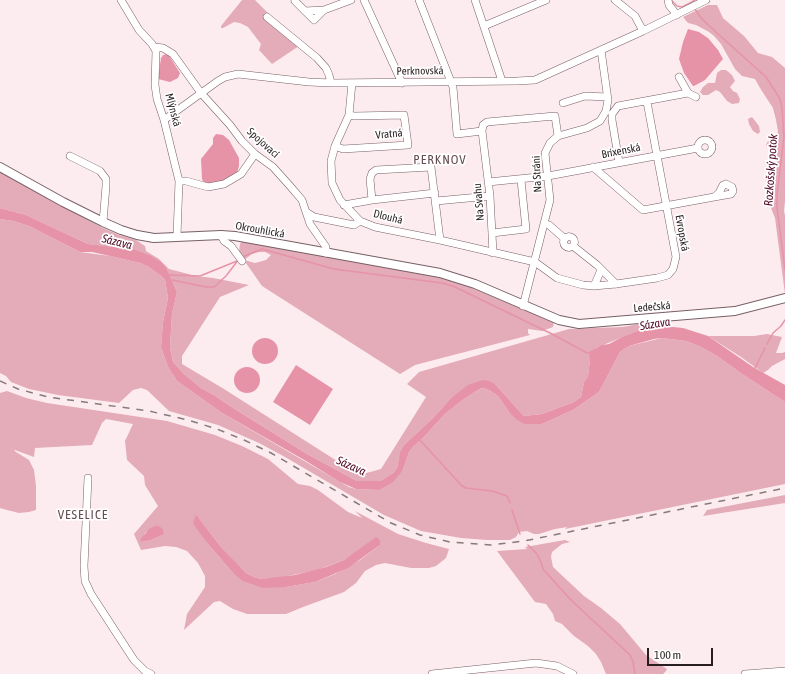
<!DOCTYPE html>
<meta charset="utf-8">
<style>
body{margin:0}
#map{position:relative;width:785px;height:674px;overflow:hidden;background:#fdecef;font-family:"Asap Condensed",sans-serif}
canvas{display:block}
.scale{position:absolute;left:647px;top:648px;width:66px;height:18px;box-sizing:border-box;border:2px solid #281e20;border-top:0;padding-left:5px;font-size:12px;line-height:14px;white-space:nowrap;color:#281e20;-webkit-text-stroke:3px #fff;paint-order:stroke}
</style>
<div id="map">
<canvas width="785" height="674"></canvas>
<div class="scale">100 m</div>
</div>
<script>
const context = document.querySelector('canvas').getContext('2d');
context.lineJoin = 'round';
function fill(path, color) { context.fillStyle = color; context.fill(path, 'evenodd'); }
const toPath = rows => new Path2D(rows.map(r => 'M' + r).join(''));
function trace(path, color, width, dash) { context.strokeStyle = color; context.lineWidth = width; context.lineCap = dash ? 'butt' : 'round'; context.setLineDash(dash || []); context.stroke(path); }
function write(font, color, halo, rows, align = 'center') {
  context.font = font + ' "Asap Condensed",sans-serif'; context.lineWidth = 3.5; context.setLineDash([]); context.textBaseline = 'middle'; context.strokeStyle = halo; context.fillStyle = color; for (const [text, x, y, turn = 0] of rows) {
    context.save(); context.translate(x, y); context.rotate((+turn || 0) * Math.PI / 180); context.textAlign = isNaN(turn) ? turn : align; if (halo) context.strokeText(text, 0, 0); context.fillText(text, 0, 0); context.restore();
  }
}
fill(toPath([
 [242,0,255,0,268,13,268,16,299,46,272,64,259,50,261,44,248,27,240,23,234,22,223,28,221,28,221,26],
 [708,5,717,5,723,18,744,36,758,53,772,57,785,68,785,201,784,211,785,216,785,294,775,218,771,208,768,197,770,192,765,178,769,175,775,176,777,161,771,150,766,145,768,141,774,143,775,141,778,131,776,120,773,108,760,88,755,79,742,76,735,69,721,44,714,36,709,32,696,25,688,23,683,17],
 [721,70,726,70,732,75,735,81,730,87,733,91,737,93,740,99,739,103,732,104,727,101,720,92,716,90,708,95,703,95,700,92,703,87,708,83,715,83,717,73],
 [752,117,759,126,760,132,758,134,753,131,749,124,748,119],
 [0,172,101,227,119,235,136,240,145,246,146,251,159,259,169,269,196,276,213,278,249,285,220,297,182,356,182,364,224,389,359,475,381,469,426,397,407,384,419,372,569,329,623,327,644,323,659,323,663,326,637,331,596,348,590,360,588,376,584,382,581,397,574,402,542,414,524,416,495,384,456,395,451,398,433,418,404,445,399,458,397,468,393,473,380,481,357,481,307,454,233,408,214,395,201,388,184,374,173,362,170,347,172,314,177,292,167,269,120,248,88,244,26,215,0,208],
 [0,219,13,221,29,226,80,252,110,256,140,263,147,266,160,275,165,280,168,298,163,322,161,347,168,367,177,381,222,413,349,487,356,489,379,490,403,470,409,452,413,447,423,438,445,414,464,399,481,388,487,389,498,396,509,412,542,424,573,410,599,392,620,352,629,346,662,338,686,341,699,346,717,356,742,374,785,402,785,484,565,529,567,527,555,529,539,534,534,534,527,531,519,532,516,537,510,540,487,540,461,538,421,531,384,515,285,457,259,443,218,425,169,411,147,390,141,388,133,390,119,403,58,395,29,389,11,382,6,376,0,373],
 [242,241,442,278,472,288,554,322,553,327,542,331,528,329,528,333,530,335,415,365,400,374,262,286,239,253,240,244],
 [259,252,265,252,271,255,266,260,255,263,244,260,252,254],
 [767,334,782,337,776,353,782,353,785,352,785,359,772,366,768,370,763,373,741,357,708,336,754,336],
 [7,391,26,398,47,403,167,421,215,435,242,446,268,459,298,484,310,486,318,490,348,512,362,518,355,511,398,534,426,543,449,549,446,558,436,566,429,568,411,568,385,563,376,565,365,571,356,583,344,592,303,607,286,614,247,614,233,609,220,601,214,602,184,630,187,614,205,587,205,576,198,563,187,551,176,547,165,546,141,550,134,534,158,506,145,485,144,476,127,460,125,441,133,424,106,419,102,423,92,445,35,448,34,457,15,450,14,450,16,452,29,460,34,470,36,486,36,510,29,512,19,513,7,510,0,508,0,393],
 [198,517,221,547,235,562,246,573,254,577,261,579,278,578,317,570,344,560,352,555,380,545,360,560,335,574,315,582,286,587,233,573,208,544],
 [156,525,163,534,151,540,142,542,145,533],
 [785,495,785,503,703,516,707,510],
 [565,540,570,542,562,544,552,552,551,557,553,567,584,596,601,608,620,624,646,655,667,669,666,671,663,674,606,674,601,662,596,654,588,646,574,636,562,624,555,621,553,614,546,604,535,602,497,551,527,549,525,547]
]), '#e4abb8');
fill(toPath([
 [688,29,699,32,708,38,718,50,723,59,705,80,694,86,693,86,684,73,679,59,683,42],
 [168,54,180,73,178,78,170,82,158,79,161,58,163,55],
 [216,134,223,135,229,140,239,158,239,166,237,173,230,179,211,185,204,183,202,179,201,159,213,144,213,138],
 [0,208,26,215,88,244,133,249,151,256,161,262,167,269,177,292,172,314,170,347,173,362,184,374,201,388,214,395,233,408,307,454,357,481,380,481,393,473,397,468,400,453,404,445,433,418,451,398,468,385,483,380,489,381,495,384,524,416,542,414,574,402,581,397,584,382,588,376,590,360,589,352,602,345,609,344,622,337,637,331,663,326,683,328,708,336,753,367,785,385,785,402,742,374,717,356,699,346,686,341,662,338,654,339,629,346,620,352,599,392,573,410,542,424,525,424,517,420,509,412,498,396,487,389,481,388,464,399,445,414,423,438,413,447,409,452,403,470,393,482,379,490,356,489,340,482,306,461,222,413,177,381,168,367,161,347,163,322,168,298,165,280,160,275,147,266,140,263,110,256,92,252,80,252,29,226,13,221,0,219],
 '252 351a13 13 0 1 1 26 0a13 13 0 1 1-26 0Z',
 [296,365,333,389,310,425,273,402],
 '234 380a13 13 0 1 1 26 0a13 13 0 1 1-26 0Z',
 [196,515,198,517,221,547,246,573,254,577,261,579,295,575,326,567,344,560,376,537,380,540,380,545,348,568,315,582,286,587,263,588,243,581,233,573,208,544,194,525,193,522],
 [156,525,162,528,164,534,151,540,142,542,140,540,149,529]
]), '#e693a8');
trace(toPath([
 [671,0,677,6,682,7,690,3],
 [690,3,695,0],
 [695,9,701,18,717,33,766,77,780,99,782,108,784,137,777,194,777,208,785,270],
 [242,257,262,249,334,269,442,283,453,286,552,334,587,353,590,353],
 [169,275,200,276,237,261],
 [172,280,206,287,214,287,226,276,239,259],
 [767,344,773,333,781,326,785,320],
 [754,370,765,348],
 [419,439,462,486,466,488,492,491,507,496,510,503],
 [512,510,520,534],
 [528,545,537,554,541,562,543,569,570,599,630,655,633,662,635,674]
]), '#e693a8', 1.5);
const minor = toPath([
 [121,0,139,30,152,44,156,51,155,85,157,99,164,120,179,181,177,236],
 [364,0,402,83],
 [419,0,453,87,457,134,482,131],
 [475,0,502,81],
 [615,0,635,16,643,31],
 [668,0,669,5,677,15],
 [295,1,314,20,324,10,351,0],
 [305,11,324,10],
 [267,17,317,58,326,68,329,75,331,83],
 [484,26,546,0],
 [155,47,163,48,173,54,201,93,230,125,242,141,255,154,273,167,290,186,302,200,310,224,326,247,326,253],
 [679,77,688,93,696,97],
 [352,83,349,115,335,146,331,161,332,183,340,200,360,221,375,227,440,240,535,262,557,278,583,285,594,286,616,284,657,278,668,275,673,269,676,257,647,102],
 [563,103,585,96,607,97],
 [164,120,218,81,225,77,238,74,309,82,331,83,517,81,535,80,643,31,706,0],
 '698 147a7 7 0 1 1 14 0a7 7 0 1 1-14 0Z',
 [335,146,343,149,408,145,404,115,354,116,349,115],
 [70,156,100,171,106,179,106,186,103,222],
 [619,162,612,120,612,114,618,106,688,93],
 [593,167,643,210,714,197],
 [179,181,186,181,208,187,224,184,241,174,255,154],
 [488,182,548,176,698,148],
 [726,184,732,187,733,191,731,194,714,197,719,193,723,185,726,184],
 [372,200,370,179,372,173,376,170,431,167,440,240],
 [436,201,490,196],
 [344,205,372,200,435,193],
 [306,212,314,217,354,225,360,221],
 [549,225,565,239],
 [492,233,526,229,521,180],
 [221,235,224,241,231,246,242,261],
 '563.5 242a5.5 5.5 0 1 1 11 0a5.5 5.5 0 1 1-11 0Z',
 [573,246,597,265,616,284],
 [493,253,490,196,482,131,483,125,487,122,555,116,558,136],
 [594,286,601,270],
 [523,306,550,200,545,153,550,143,558,136,587,128,600,121,606,111,608,100,601,50],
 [88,478,84,566,85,581,91,594,134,660,145,671,151,674],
 [432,674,536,663,557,666,573,674],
 [745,674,785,671]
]);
const major = toPath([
 [0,167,63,202,103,222,121,230,137,235,154,238,221,235,235,236,440,273,475,284,559,320,579,324,735,311,785,298]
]);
trace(minor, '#776065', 8);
trace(major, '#776065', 10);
trace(minor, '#fff', 7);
trace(major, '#fff', 8);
trace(toPath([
 [0,381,18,389,48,397,149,411,188,420,217,429,244,440,271,453,391,523,420,535,450,542,491,545,524,541,785,488]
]), '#877a7c', 1.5, [7, 7]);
write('11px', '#281e20', '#fff', [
 ["Perknovská",420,71,-1],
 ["Mlýnská",173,110,75],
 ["Vratná",389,134,-5],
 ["Spojovací",263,143,42],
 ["Brixenská",621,151,-11],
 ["Na Stráni",537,174,-93],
 ["Na Svahu",479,202,-95],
 ["Dlouhá",388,217,14],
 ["Okrouhlická",260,230,10],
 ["Evropská",682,233,80],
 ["Ledečská",652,307,-5]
]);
write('italic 12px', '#530926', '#fff', [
 ["Rozkošský potok",771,170,-86],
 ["Sázava",117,242,14],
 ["Sázava",655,324,-9],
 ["Sázava",351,466,24]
]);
context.letterSpacing = '1px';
write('13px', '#644d52', '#fff', [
 ["PERKNOV",440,160],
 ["VESELICE",83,515]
]);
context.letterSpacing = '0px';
</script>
